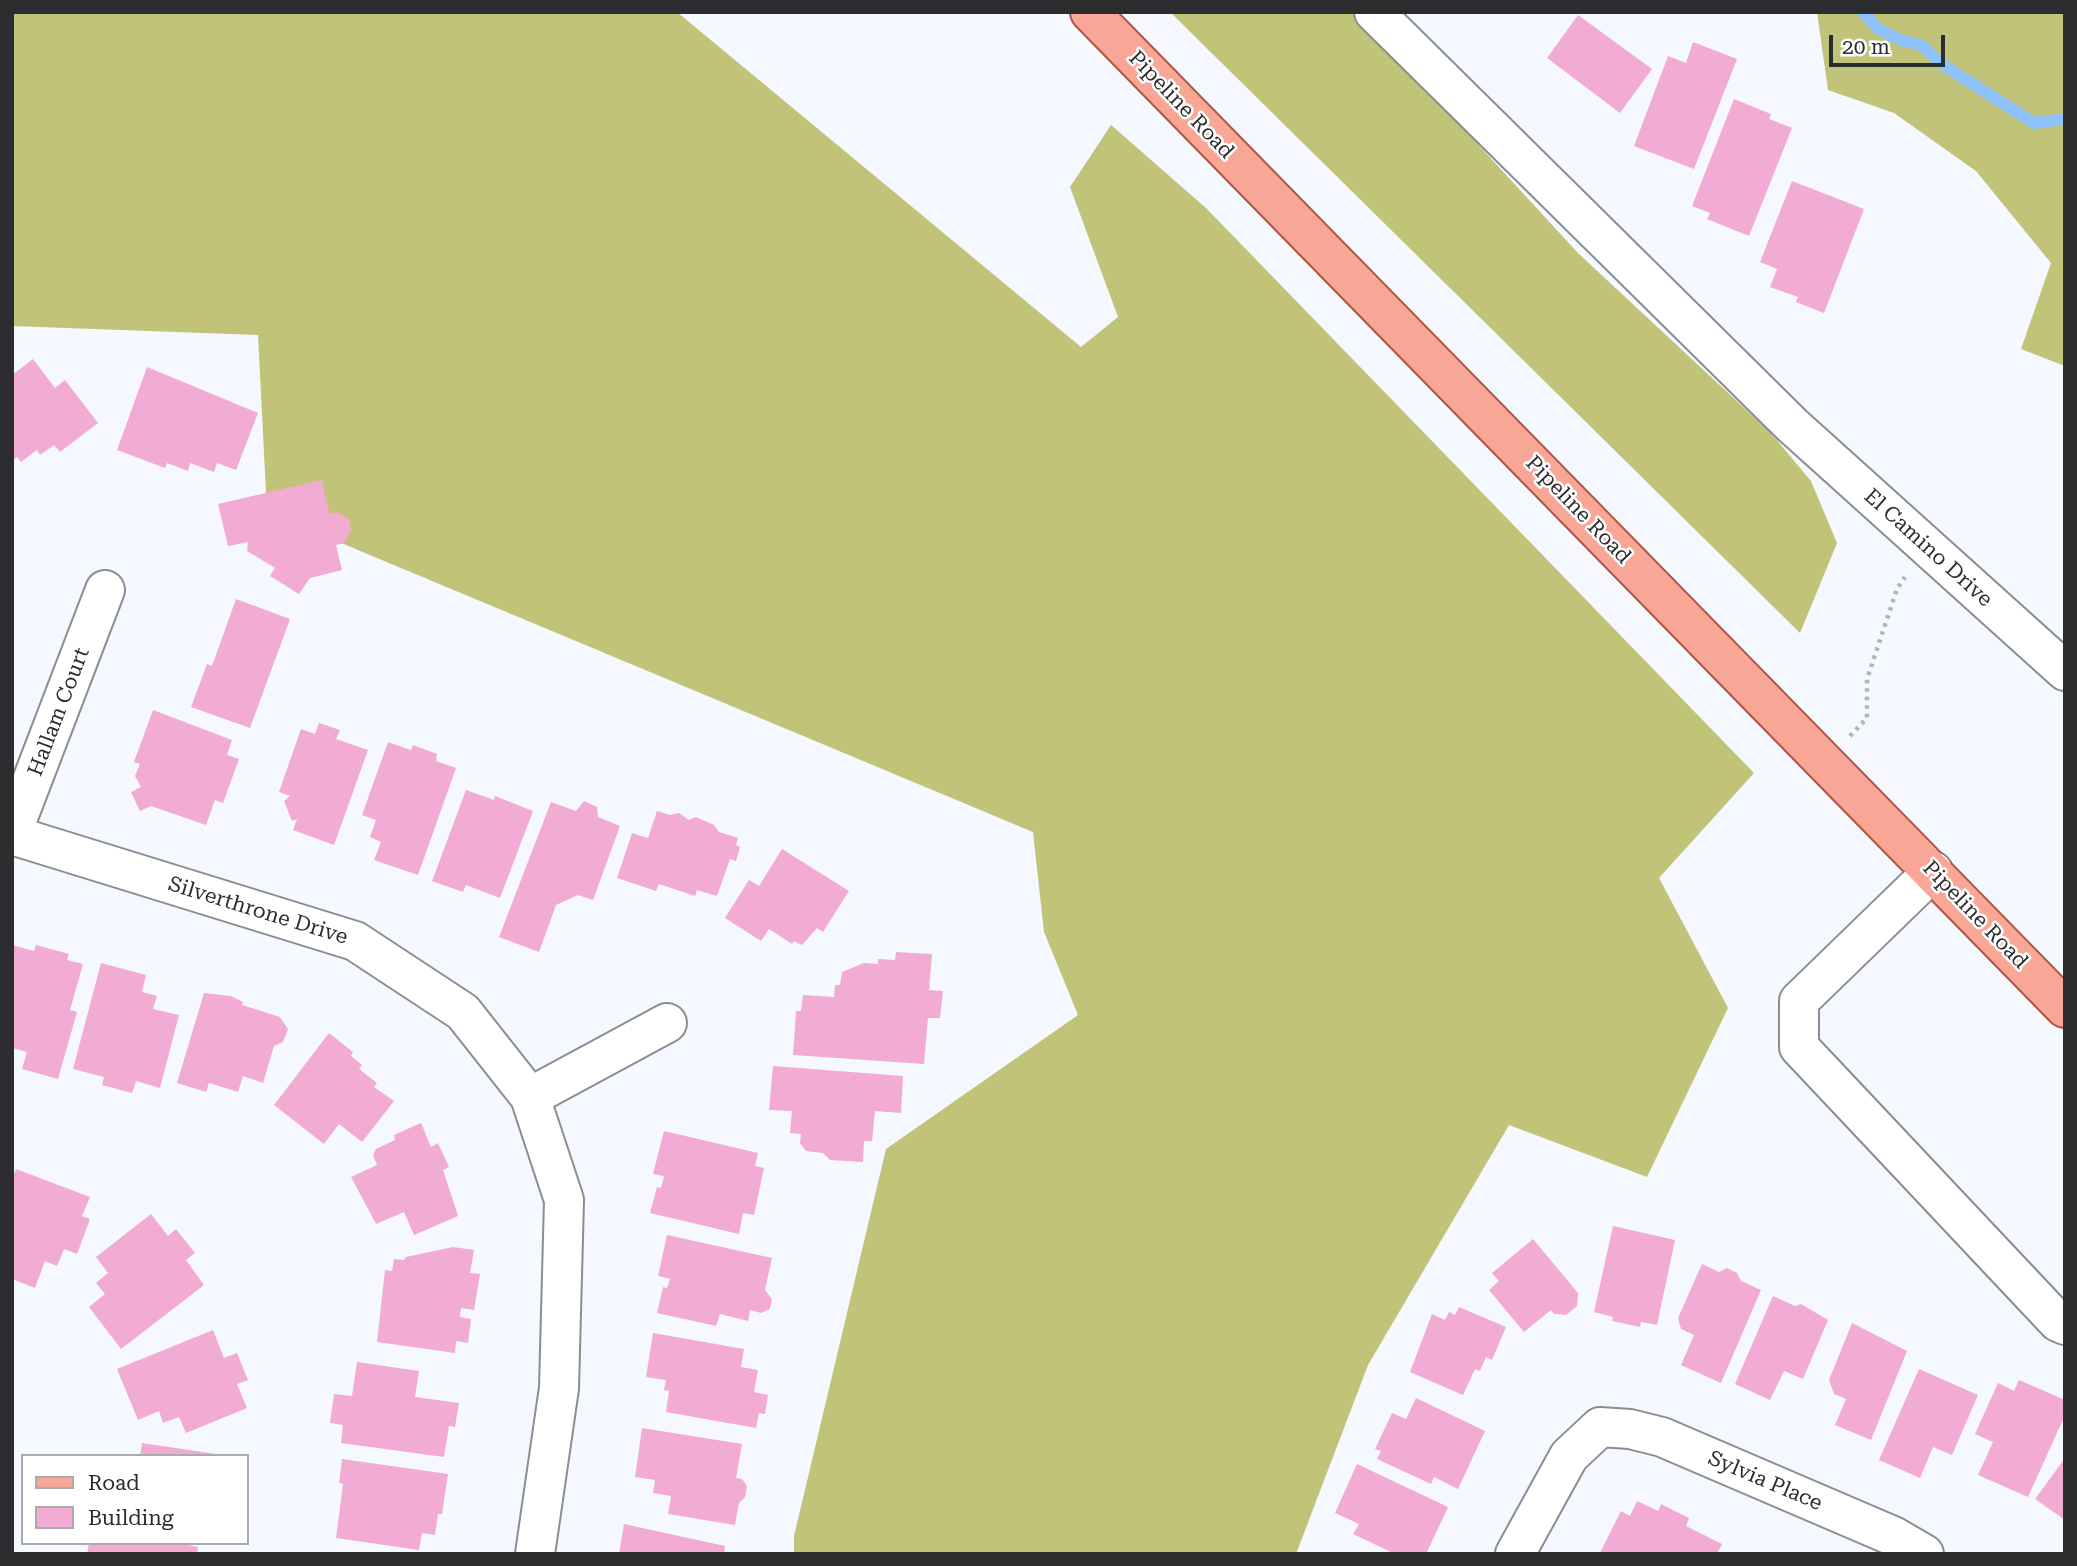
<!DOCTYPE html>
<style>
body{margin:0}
#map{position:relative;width:2077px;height:1566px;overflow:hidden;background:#f5f8fe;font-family:"Roboto Serif",serif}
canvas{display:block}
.frame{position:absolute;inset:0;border:14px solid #2a2c2e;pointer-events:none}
.legend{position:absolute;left:21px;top:1454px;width:228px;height:91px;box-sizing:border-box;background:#fff;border:2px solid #aaabab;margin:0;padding:9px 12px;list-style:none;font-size:21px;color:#2a2c2e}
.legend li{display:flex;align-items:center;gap:14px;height:35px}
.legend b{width:35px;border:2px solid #aaabab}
.scale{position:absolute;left:1829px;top:35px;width:116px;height:32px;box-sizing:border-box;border:4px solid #2a2c2e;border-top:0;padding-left:9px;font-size:21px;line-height:24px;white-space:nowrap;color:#2a2c2e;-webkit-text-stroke:5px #fff;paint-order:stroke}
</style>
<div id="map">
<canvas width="2077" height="1566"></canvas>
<div class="frame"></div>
<ul class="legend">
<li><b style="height:9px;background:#f8a796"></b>Road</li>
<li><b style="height:19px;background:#f2abd3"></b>Building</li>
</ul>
<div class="scale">20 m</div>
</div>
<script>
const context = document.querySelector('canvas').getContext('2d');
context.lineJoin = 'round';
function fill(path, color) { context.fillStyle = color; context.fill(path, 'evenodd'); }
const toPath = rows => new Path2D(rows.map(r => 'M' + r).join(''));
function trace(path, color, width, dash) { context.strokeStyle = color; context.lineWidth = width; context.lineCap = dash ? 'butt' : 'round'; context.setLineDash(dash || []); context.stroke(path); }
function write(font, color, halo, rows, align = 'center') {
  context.font = font + ' "Roboto Serif",serif'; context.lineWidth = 5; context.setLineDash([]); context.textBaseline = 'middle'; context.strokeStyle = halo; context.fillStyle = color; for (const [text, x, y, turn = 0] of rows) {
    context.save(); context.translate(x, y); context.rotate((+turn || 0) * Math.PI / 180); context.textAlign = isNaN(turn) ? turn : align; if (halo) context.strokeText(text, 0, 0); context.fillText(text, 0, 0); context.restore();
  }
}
fill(toPath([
 [12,12,677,12,1081,347,1118,317,1070,187,1111,125,1206,208,1754,773,1659,878,1728,1008,1647,1177,1509,1125,1368,1365,1296,1554,794,1554,794,1536,886,1149,1078,1015,1044,932,1033,832,267,512,258,335,12,326],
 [1170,12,1356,12,1578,253,1770,432,1811,481,1837,543,1800,633],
 [1817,12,2065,12,2065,366,2021,349,2051,263,1976,171,1894,113,1828,90]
]), '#c0c378');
trace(toPath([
 [1863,12,1877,28,1900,40,1921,45,1943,65,2034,123,2065,119]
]), '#8fc1fa', 12);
fill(toPath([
 [1578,15,1652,69,1620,113,1547,58],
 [1693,42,1737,59,1694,169,1634,146,1668,56,1686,63],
 [1734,99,1771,114,1769,119,1792,128,1749,236,1707,219,1710,213,1692,206],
 [1792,181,1864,209,1824,313,1796,302,1798,297,1770,287,1777,269,1760,262],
 [33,359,55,388,65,380,98,423,60,452,54,445,40,455,37,450,21,462,17,457,12,461,12,375],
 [147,367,258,413,236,470,217,463,214,472,190,463,188,471,167,463,165,468,117,450],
 [322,480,329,514,337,512,349,519,351,531,344,543,336,545,342,570,310,578,299,594,270,576,275,568,247,551,248,542,228,546,218,504],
 [236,599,290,619,250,728,191,707,207,664,212,666],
 [153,710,232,740,227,755,239,759,223,803,215,800,206,825,151,806,140,811,131,792,141,787,135,776,140,764,134,762],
 [319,723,340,730,336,739,368,750,334,845,293,830,297,819,292,821,284,801,290,796,279,792,301,729,315,734],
 [388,742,411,750,413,745,437,754,436,761,456,768,418,875,374,860,381,842,370,837,376,820,362,815],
 [466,790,494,800,495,796,533,811,500,898,466,885,463,892,432,881],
 [584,801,597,807,598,817,620,826,593,900,578,895,556,905,539,952,499,937,551,802,576,811],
 [657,811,670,815,679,813,689,820,696,817,714,825,719,832,738,838,736,845,740,847,736,861,730,859,717,896,697,890,695,896,659,884,656,891,617,878,632,833,648,838],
 [782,849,849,891,823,932,817,928,802,945,794,941,792,944,769,929,761,941,725,918,749,880,759,886],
 [12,945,34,951,36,945,69,954,67,960,83,964,70,1010,77,1012,58,1079,22,1069,27,1052,12,1048],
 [896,952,932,954,929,990,943,991,940,1018,928,1018,924,1064,793,1055,796,1011,801,1011,803,995,834,997,835,985,840,985,842,972,864,963,878,964,878,959,895,960],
 [101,963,146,975,142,992,157,996,153,1009,179,1015,160,1088,136,1081,132,1093,102,1085,104,1077,73,1069],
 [204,993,231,996,243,1002,242,1005,280,1017,288,1029,283,1042,274,1046,263,1083,243,1076,238,1092,209,1083,206,1092,177,1083],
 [329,1033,353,1052,351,1056,362,1065,359,1069,377,1083,374,1087,394,1101,362,1142,339,1124,324,1144,274,1105],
 [773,1066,903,1076,901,1113,875,1111,872,1141,864,1141,863,1162,830,1160,823,1153,806,1151,800,1143,801,1134,790,1133,792,1111,769,1110],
 [421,1123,431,1147,438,1143,449,1167,443,1170,458,1216,414,1235,404,1212,376,1224,351,1177,377,1165,373,1155,376,1149,395,1140,394,1135],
 [664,1131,758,1153,755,1166,764,1168,754,1215,743,1213,739,1234,650,1213,657,1187,661,1188,664,1176,653,1174],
 [16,1169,90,1197,82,1216,90,1219,77,1254,64,1249,57,1266,45,1261,35,1288,12,1279,12,1179],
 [151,1214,168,1236,176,1229,195,1253,186,1260,204,1285,121,1349,89,1307,105,1294,96,1283,108,1273,96,1257],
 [1613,1226,1675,1240,1657,1325,1641,1322,1640,1327,1612,1321,1613,1317,1594,1312],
 [667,1235,772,1258,765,1290,772,1299,770,1309,761,1313,750,1310,748,1321,720,1314,716,1326,657,1313,663,1287,667,1288,670,1279,658,1276],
 [1533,1239,1578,1293,1577,1306,1566,1315,1554,1314,1551,1310,1524,1332,1489,1290,1499,1281,1492,1273],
 [453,1247,474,1250,470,1273,480,1274,474,1310,461,1308,460,1317,471,1319,468,1343,456,1341,455,1353,377,1342,385,1270,392,1271,394,1259,404,1260,406,1257],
 [1702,1264,1719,1272,1727,1268,1737,1273,1741,1281,1761,1290,1721,1383,1681,1365,1694,1335,1681,1329,1678,1318],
 [1773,1296,1795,1306,1801,1304,1828,1320,1803,1379,1784,1371,1770,1400,1735,1384],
 [1459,1307,1506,1327,1492,1360,1486,1357,1480,1371,1475,1369,1463,1395,1410,1372,1432,1314,1445,1320,1449,1312,1455,1315],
 [1852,1323,1907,1351,1871,1440,1835,1425,1846,1399,1834,1394,1829,1380],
 [213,1330,224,1358,237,1353,248,1380,237,1384,247,1408,186,1433,179,1417,163,1423,159,1411,138,1420,117,1369],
 [653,1333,744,1349,741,1367,758,1370,754,1392,768,1395,765,1414,759,1413,756,1428,666,1412,669,1391,664,1390,666,1380,646,1377],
 [357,1362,419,1371,415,1397,459,1403,455,1427,449,1426,444,1457,341,1443,343,1425,330,1423,334,1394,352,1396],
 [1919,1369,1978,1395,1952,1455,1933,1447,1920,1478,1879,1460],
 [2019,1380,2065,1400,2065,1415,2028,1497,1978,1475,1993,1442,1975,1434,1998,1383,2014,1391],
 [1416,1398,1485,1431,1458,1489,1434,1477,1431,1484,1377,1459,1381,1451,1375,1449,1392,1413,1406,1419],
 [642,1428,742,1444,736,1478,742,1479,747,1486,745,1497,739,1503,735,1525,668,1514,671,1496,653,1493,655,1480,635,1477],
 [142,1443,216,1454,216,1456,140,1456],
 [2065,1458,2065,1520,2035,1499],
 [342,1459,448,1474,442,1514,438,1514,435,1535,422,1533,419,1550,336,1538,343,1484,339,1483],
 [1357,1464,1448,1507,1426,1554,1395,1554,1353,1534,1359,1524,1335,1513],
 [1637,1501,1658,1511,1661,1504,1689,1518,1686,1526,1722,1544,1717,1554,1600,1553,1621,1511,1630,1516],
 [624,1524,725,1546,724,1554,619,1554],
 [89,1543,177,1543,198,1547,197,1554,87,1554]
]), '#f2abd3');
const minor = toPath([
 [1374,12,1792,425,2065,671],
 [12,833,105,590],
 [12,835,355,941,463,1012,530,1097,564,1200,559,1388,535,1554],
 [1933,871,1799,1001,1799,1047,2058,1322,2065,1325],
 [530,1097,667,1023],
 [1515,1554,1569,1456,1600,1427,1630,1429,1662,1437,1893,1536,1924,1554]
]);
const major = toPath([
 [1090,12,2065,1008]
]);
trace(minor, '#8a8d92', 42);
trace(major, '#ad5644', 42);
trace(toPath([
 [1850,736,1867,718,1867,679,1897,589,1905,577]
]), '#b1b4b8', 4.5, [3.5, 5]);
trace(minor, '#fff', 38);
trace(major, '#f8a796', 38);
write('21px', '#2a2c2e', '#fff', [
 ["Pipeline Road",1181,105,46],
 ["Pipeline Road",1578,510,46],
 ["El Camino Drive",1928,548,42],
 ["Hallam Court",59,712,-69],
 ["Silverthrone Drive",258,911,17],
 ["Pipeline Road",1975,915,46],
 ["Sylvia Place",1765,1481,23]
]);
</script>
